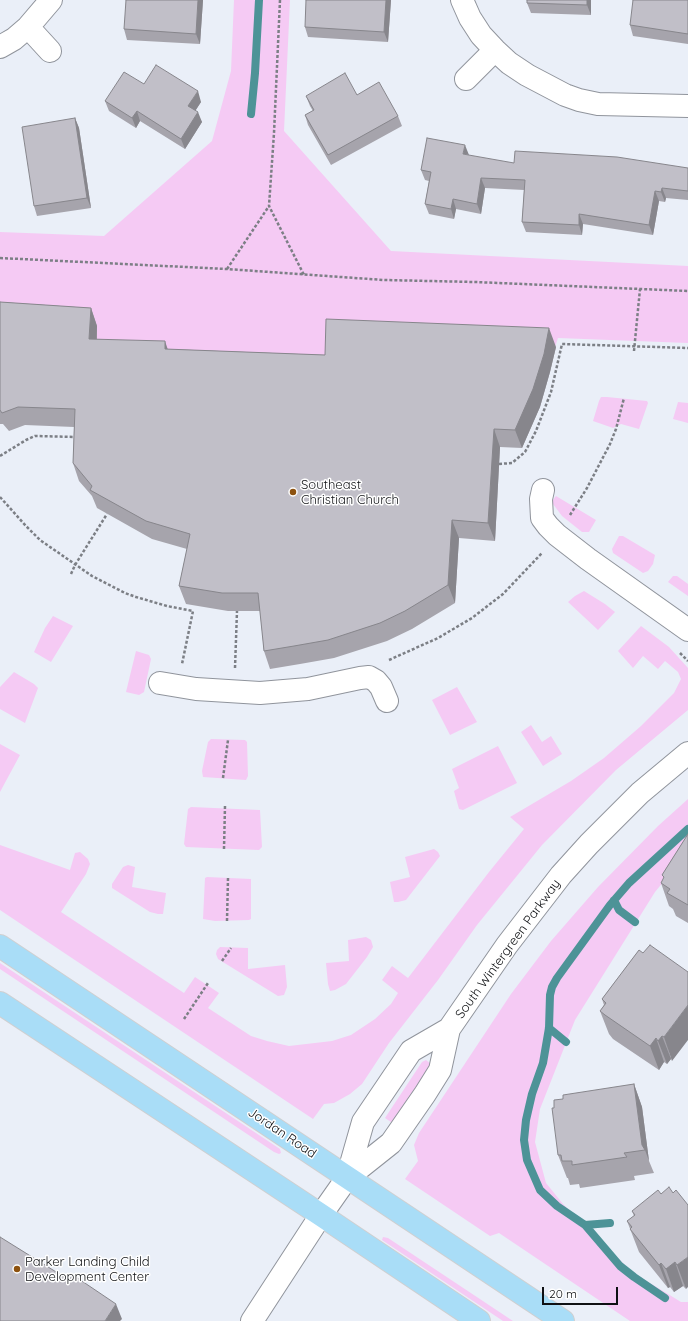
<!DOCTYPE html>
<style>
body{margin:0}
#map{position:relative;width:688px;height:1321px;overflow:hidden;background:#eaeff8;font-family:Quicksand,sans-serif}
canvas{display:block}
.scale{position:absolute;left:542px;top:1287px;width:76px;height:18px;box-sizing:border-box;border:2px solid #0f1114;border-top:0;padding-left:5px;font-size:12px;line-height:14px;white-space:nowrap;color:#0f1114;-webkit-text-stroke:3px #fff;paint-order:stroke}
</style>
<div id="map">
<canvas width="688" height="1321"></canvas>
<div class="scale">20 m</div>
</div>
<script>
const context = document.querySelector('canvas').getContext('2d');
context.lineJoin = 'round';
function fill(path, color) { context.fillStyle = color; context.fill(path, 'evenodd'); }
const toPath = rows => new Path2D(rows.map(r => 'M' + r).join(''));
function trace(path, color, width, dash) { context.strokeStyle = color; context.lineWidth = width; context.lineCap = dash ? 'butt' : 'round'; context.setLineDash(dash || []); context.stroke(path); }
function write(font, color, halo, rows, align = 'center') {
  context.font = font + ' Quicksand,sans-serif'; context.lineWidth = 3; context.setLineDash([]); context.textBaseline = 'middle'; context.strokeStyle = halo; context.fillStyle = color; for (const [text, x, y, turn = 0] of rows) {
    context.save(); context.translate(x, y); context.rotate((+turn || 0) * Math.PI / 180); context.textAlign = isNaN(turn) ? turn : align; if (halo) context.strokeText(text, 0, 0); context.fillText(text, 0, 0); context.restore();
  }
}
fill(toPath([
 [234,0,290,0,284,131,391,251,688,266,688,343,558,338,555,347,332,373,172,367,0,320,0,232,104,236,212,141,231,71],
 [601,397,607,397,647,401,648,403,639,429,621,424,613,428,593,421,599,401],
 [678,402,688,403,688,423,673,419],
 [556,496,596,520,589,532,582,532,562,516,553,504,553,500],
 [619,536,623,536,655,555,653,564,648,571,643,573,613,553,612,549],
 [673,576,677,576,688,584,688,596,668,582],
 [584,591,605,604,615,612,598,630,568,602,575,596],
 [53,616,73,626,51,662,34,652,45,628],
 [641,626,669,647,688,668,688,710,616,770,542,845,477,925,438,980,389,1043,362,1084,350,1094,334,1103,324,1104,313,1119,0,910,0,845,70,870,75,853,80,852,88,859,90,864,86,874,61,912,184,993,195,977,219,993,208,1008,251,1036,267,1041,289,1046,332,1041,351,1035,375,1019,391,1004,398,993,382,980,392,966,408,978,489,872,524,829,510,817,571,781,604,758,641,726,674,693,681,679,678,672,665,661,658,669,643,656,633,668,618,651],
 [136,651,149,655,151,659,144,692,139,695,126,692],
 [14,672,34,684,38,688,25,723,0,709,0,687],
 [457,687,477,722,450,735,432,700],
 [531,725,542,742,551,736,562,754,543,766,521,732],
 [211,739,245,740,247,742,248,776,246,780,203,777,202,771,208,742],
 [0,744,20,755,0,792],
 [498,746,517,783,463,810,459,809,454,791,459,788,452,769],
 [688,799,688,852,655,892,575,1020,540,1109,535,1142,546,1183,563,1204,632,1272,681,1302,688,1302,688,1321,630,1321,499,1233,490,1236,405,1179,418,1161,414,1145,419,1133,511,994,551,941,598,887,658,826],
 [191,807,260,810,262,847,259,850,186,847,184,844,188,809],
 [434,849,438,852,440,856,406,900,398,902,394,902,390,882,410,877,405,857],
 [128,865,135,867,132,887,166,893,163,914,158,914,150,912,112,888,112,884,123,867],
 [207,877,251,879,251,919,249,920,215,921,203,919,205,878],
 [366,937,371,940,373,947,367,957,346,984,335,990,330,991,328,984,326,963,349,961,348,940],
 [220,947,248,948,248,969,285,965,287,987,284,995,278,996,218,959,216,954,217,950],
 [0,963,280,1149,281,1153,279,1154,274,1152,0,969],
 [426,1060,431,1064,394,1124,385,1118,422,1062],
 [383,1237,388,1238,513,1321,503,1321,382,1240]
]), '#f5caf4');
trace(toPath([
 [251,114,255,73,259,0],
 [614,900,619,910,635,922],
 [549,1028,566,1042],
 [610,1223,585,1225,557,1206,540,1190,527,1160,524,1140,526,1120,532,1094,543,1063,549,1028,550,995,552,987,557,978,610,905,629,883,688,829],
 [585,1225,620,1266,634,1277,665,1298]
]), '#4d9397', 8);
const minor = toPath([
 [462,0,470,18,481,35,495,50,509,63,527,75,565,95,579,100,598,104,688,106],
 [28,27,50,51],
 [0,47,14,39,28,27,51,0],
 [466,79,495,50],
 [543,490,541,499,542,518,548,526,557,535,588,559,688,630],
 [160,683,196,689,260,693,308,689,360,678,369,677,376,681,381,687,387,701],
 [347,1178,363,1122,411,1051,449,1029],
 [252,1321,321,1215,347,1178,391,1143,425,1094,440,1070,449,1029,507,945,561,875,589,844,640,793,688,753]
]);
const major = toPath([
 [0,946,563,1321],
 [0,1003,321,1215,479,1321]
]);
trace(minor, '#90949c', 24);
trace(major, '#cfcfd0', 24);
trace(toPath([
 [280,0,274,133,269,206,304,275],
 [0,258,227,269,384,280,475,282,688,291],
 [227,269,269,206],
 [634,351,640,289],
 [0,456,26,440,35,436,77,437],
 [499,464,512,463,525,452,536,431,551,392,562,344,688,348],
 [0,497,26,526,40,540,92,576,125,593,136,597,167,606,193,611,182,664],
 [570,515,587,488,610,444,616,429,624,398],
 [71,574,75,565,107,514],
 [680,653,688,661],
 [389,660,438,638,472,618,503,594,542,553],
 [235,668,237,611],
 [223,778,228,740],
 [224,849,225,806],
 [227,921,228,878],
 [222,961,231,948],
 [184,1019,208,983]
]), '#7c7f85', 2.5, [3, 2]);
trace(minor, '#fff', 22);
trace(major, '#a9ddf7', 22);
fill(toPath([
 [203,0,200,44,127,40,124,29],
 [391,0,388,42,308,37,305,27],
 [527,0,591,0,591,15,531,13,527,3],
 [688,0,688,44,633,36,630,25],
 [144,84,201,102,195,111,202,122,185,149,140,121,136,128,109,111,105,101],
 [357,95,398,116,402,126,331,165,308,125,305,115,313,111,310,106,306,96],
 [75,118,79,128,91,208,37,216,34,206],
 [514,163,688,168,688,200,666,198,665,202,659,201,653,235,583,224,582,235,526,232,522,222,524,190,485,188,481,214,456,209,454,219,429,214,425,204,429,181,425,180,421,170],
 [0,302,91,308,97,326,97,339,168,349,325,355,556,347,550,372,540,407,522,448,500,447,495,541,459,538,455,603,412,629,387,641,334,658,300,664,270,669,264,651,260,611,228,611,186,604,179,586,187,549,152,539,97,508,92,496,79,481,73,463,74,427,25,425,9,431,3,424,0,424],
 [688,834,688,923,676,916,673,909,669,906,661,883,664,878,662,875],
 [639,950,672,1061,671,1059,667,1064,664,1062,659,1070,613,1039,609,1034,600,1011,604,1005,602,999],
 [634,1084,642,1107,649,1161,654,1173,634,1176,635,1180,580,1188,579,1184,570,1185,568,1178,567,1178,558,1155,554,1108,563,1099],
 [661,1194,686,1289,683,1286,674,1292,670,1287,668,1288,639,1252,627,1221,634,1216,632,1211]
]), '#a6a4ac');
fill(toPath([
 [198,0,203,0,200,44,196,34],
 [386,0,391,0,388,42,384,32],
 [587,0,591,0,591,15,587,5],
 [198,91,201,102,192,116,188,106],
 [137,111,140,121,136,128,132,118],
 [198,112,202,122,185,149,181,139],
 [75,118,79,128,91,208,87,198],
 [465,145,469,155,463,154],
 [481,178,485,188,481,214,477,204],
 [662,188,666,198,665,202,661,192],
 [655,191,659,201,653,235,649,225],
 [453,199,456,209,454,219,451,209],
 [579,214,583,224,582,235,579,225],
 [91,308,97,326,96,357,89,339],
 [549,328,556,347,550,372,540,407,522,448,515,430],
 [165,341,171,359,165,349],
 [494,429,500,447,495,541,488,523],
 [452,520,459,538,455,603,448,585],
 [688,1005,688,1040,672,1061,664,1037],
 [662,1036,671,1059,667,1064,658,1041],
 [656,1038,664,1062,659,1070,650,1046],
 [634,1084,642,1107,649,1161,645,1150,642,1145],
 [688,1257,688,1287,686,1289,677,1265],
 [675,1262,683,1286,674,1292,666,1269],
 [661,1263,670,1287,668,1288,659,1265],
 [116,1304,122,1319,120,1321,105,1321]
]), '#87868c');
const building = toPath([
 [126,0,198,0,196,34,124,29,126,0],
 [306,0,386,0,384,32,305,27,306,0],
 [527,0,587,0,587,5,527,3,527,0],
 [633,0,688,0,688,34,630,25,633,0],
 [156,65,198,91,188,106,198,112,181,139,137,111,132,118,105,101,124,72,144,84,156,65],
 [345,73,357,95,379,82,398,116,328,155,305,115,314,110,306,96,345,73],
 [75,118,87,198,34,206,22,127,75,118],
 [427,138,465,145,463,154,514,163,515,151,617,157,688,168,688,191,662,188,661,192,655,191,649,225,579,214,579,225,522,222,525,180,481,178,477,204,453,199,451,209,425,204,431,172,421,170,427,138],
 [0,302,91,308,89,339,165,341,165,349,325,355,326,319,549,328,544,354,533,389,515,430,494,429,488,523,452,520,448,585,405,611,380,623,328,640,294,646,264,651,258,593,222,593,179,586,190,534,146,521,90,490,92,486,73,463,75,409,18,407,2,413,0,410,0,302],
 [688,834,688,905,667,893,670,889,661,883,664,877,662,875,688,834],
 [650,945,688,972,688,1005,664,1037,662,1036,658,1041,656,1038,650,1046,605,1015,600,1011,606,1003,602,999,639,950,643,953,650,945],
 [634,1084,642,1145,645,1150,624,1153,627,1157,572,1165,572,1161,562,1161,561,1155,558,1155,552,1108,554,1108,554,1100,563,1099,563,1095,634,1084],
 [669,1187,673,1193,676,1190,688,1205,688,1257,677,1265,675,1262,666,1269,661,1263,659,1265,630,1229,632,1227,627,1221,635,1215,632,1211,658,1190,661,1194,669,1187],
 [0,1237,69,1280,73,1275,116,1304,105,1321,0,1321,0,1237]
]);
fill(building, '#c1bfc8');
trace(building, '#87868c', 1);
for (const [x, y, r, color] of [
 [293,492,4,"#8d520f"],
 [17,1269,4,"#8d520f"]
]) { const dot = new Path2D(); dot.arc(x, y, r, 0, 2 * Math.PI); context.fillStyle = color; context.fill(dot); trace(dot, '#fff', 1.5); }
write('13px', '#0f1114', '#fff', [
 ["Southeast",301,485],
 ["Christian Church",301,500],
 ["Parker Landing Child",25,1262],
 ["Development Center",25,1277]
], 'left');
write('13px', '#0f1114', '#fff', [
 ["South Wintergreen Parkway",508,949,-54],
 ["Jordan Road",282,1133,34]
]);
</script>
